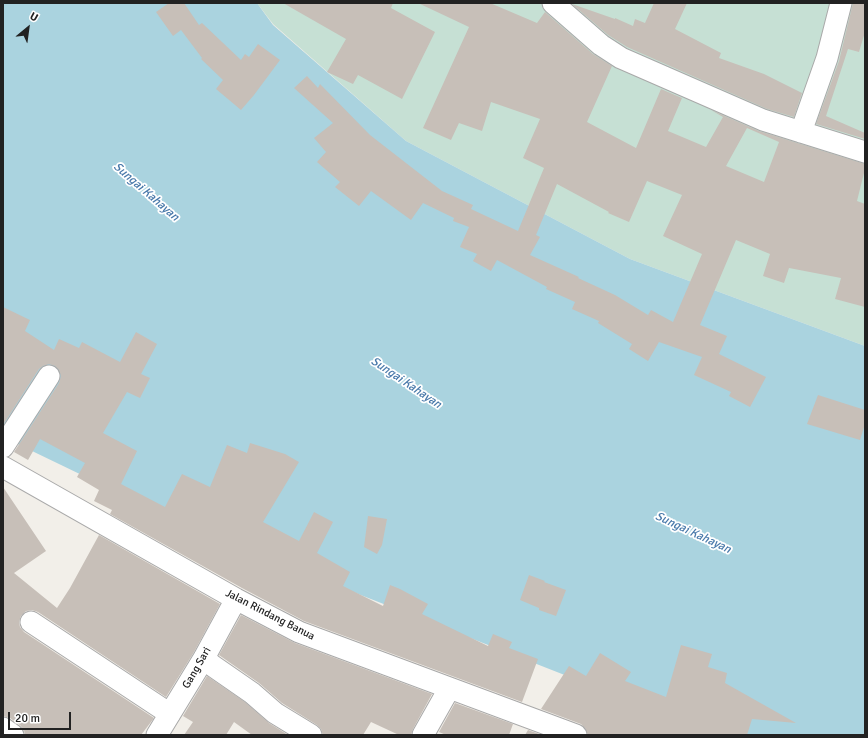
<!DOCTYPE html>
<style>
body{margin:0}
#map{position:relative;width:868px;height:738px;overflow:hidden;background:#f2efe9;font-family:Signika,sans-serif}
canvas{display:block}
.frame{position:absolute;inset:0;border:4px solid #222;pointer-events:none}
.north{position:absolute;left:8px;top:8px;width:40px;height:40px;-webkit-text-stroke:3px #fff;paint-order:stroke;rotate:29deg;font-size:11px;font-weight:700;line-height:16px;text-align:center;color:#222}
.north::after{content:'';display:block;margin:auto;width:14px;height:18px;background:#222;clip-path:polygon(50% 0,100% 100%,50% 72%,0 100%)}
.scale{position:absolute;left:8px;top:712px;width:63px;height:18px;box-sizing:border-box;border:2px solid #222;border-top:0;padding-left:5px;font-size:12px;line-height:14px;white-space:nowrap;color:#222;-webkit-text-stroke:3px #fff;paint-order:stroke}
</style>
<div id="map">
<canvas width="868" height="738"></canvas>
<div class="frame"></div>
<div class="north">U</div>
<div class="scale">20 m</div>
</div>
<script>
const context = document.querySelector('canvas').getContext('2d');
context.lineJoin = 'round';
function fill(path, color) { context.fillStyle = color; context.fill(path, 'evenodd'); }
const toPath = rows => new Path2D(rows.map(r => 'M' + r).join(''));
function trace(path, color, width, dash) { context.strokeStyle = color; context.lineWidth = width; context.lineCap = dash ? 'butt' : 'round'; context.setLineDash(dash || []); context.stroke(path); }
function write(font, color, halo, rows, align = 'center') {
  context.font = font + ' Signika,sans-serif'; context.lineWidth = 3.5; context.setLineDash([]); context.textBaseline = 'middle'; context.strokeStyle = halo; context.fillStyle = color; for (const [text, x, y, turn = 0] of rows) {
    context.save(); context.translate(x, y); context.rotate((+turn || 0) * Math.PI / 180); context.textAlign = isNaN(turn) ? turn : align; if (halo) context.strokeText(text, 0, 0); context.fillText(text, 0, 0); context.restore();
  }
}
fill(toPath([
 [257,3,865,3,865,346,630,259,406,141,273,24]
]), '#c6e0d4');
fill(toPath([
 [3,3,257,3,273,25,406,141,630,259,865,346,865,735,727,735,585,683,200,532,3,437]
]), '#aad3df');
fill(toPath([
 [169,3,184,3,199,25,202,23,241,60,245,54,249,57,258,44,280,60,254,95,241,110,216,89,223,80,201,59,202,58,181,30,173,36,156,12],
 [283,3,393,3,391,8,435,32,402,99,358,75,353,84,327,72,346,39],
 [418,3,490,3,537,23,545,12,593,54,612,66,587,122,636,148,661,89,682,98,668,131,706,147,723,117,711,110,759,131,865,164,865,169,857,201,865,204,865,307,835,299,841,278,789,268,784,283,763,276,770,254,736,240,700,325,727,336,719,354,766,377,750,407,729,396,731,392,694,375,702,357,659,342,648,361,629,349,632,344,598,323,599,321,572,309,575,302,546,289,547,287,497,260,491,271,473,261,477,254,460,247,469,227,453,221,454,218,423,203,411,220,371,191,359,206,335,187,340,182,317,162,326,152,314,138,333,123,294,88,307,76,318,88,320,84,370,135,442,191,473,205,471,209,518,231,544,168,523,158,540,119,491,102,482,131,459,123,451,140,423,128,469,27],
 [747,128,779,142,764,182,726,166],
 [647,181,682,195,663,236,702,254,673,322,651,310,648,315,615,295,578,278,579,277,530,255,540,237,536,235,557,184,609,212,608,213,629,222],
 [654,3,687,3,675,29,721,53,719,58,764,74,802,93,794,117,767,109,627,47,608,35,572,4,615,19,615,18,633,26,635,19,645,23],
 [853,3,865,3,865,32,859,52,848,49,826,116,865,133,865,139,816,124,839,61],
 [3,307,30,320,25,331,54,350,59,339,79,348,82,342,120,362,136,332,157,344,141,374,150,378,140,398,127,392,103,433,137,451,121,484,165,507,182,474,210,487,227,445,247,453,250,443,285,454,299,462,263,522,299,541,314,512,333,522,317,553,350,572,343,586,383,606,390,585,400,589,428,604,422,614,488,646,493,634,512,642,509,648,538,659,522,702,304,621,242,588,110,514,112,510,94,501,99,490,77,477,85,463,40,439,28,460,14,452,59,383,61,376,59,370,55,366,49,364,43,366,39,369,3,425],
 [818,395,865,410,865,424,860,440,807,424],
 [3,487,46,551,14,573,57,608,70,588,99,535,220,604,194,652,166,697,38,612,32,610,26,611,21,616,19,622,20,627,24,632,154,718,141,735,25,735,24,730,20,725,10,718,3,716],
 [368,516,387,519,382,545,377,554,364,547],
 [529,575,545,581,544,582,566,590,556,616,539,610,539,608,520,600],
 [241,615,295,643,432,694,413,729,411,735,399,735,371,722,363,735,323,735,321,729,317,725,282,703,259,683,219,655],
 [681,645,712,654,708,667,727,673,725,683,796,723,752,719,747,735,588,735,585,728,581,724,541,709,569,666,586,676,600,653,631,672,625,681,666,697],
 [207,676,245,702,269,723,288,735,252,735,234,722,226,735,184,735,193,722,183,716],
 [455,703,513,724,509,735,446,735,439,732],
 [528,730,542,735,525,735]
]), '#c7bfb8');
const street = toPath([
 [553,3,601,45,621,58,763,120,865,152],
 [801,132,827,58,841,3],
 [3,447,49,376],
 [3,467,236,599,299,632,576,735],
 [31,622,170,714],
 [204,658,213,666,252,693,275,713,311,735],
 [3,728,13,735],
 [157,735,204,658,236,599],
 [423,735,449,689]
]);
trace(street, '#a9a9a9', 23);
trace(street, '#fff', 21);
write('11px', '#222', '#fff', [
 ["Jalan Rindang Banua",270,615,27],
 ["Gang Sari",197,668,-60]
]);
write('italic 12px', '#4a7aab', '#fff', [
 ["Sungai Kahayan",146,192,41],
 ["Sungai Kahayan",406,383,34],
 ["Sungai Kahayan",693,533,25]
]);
</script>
